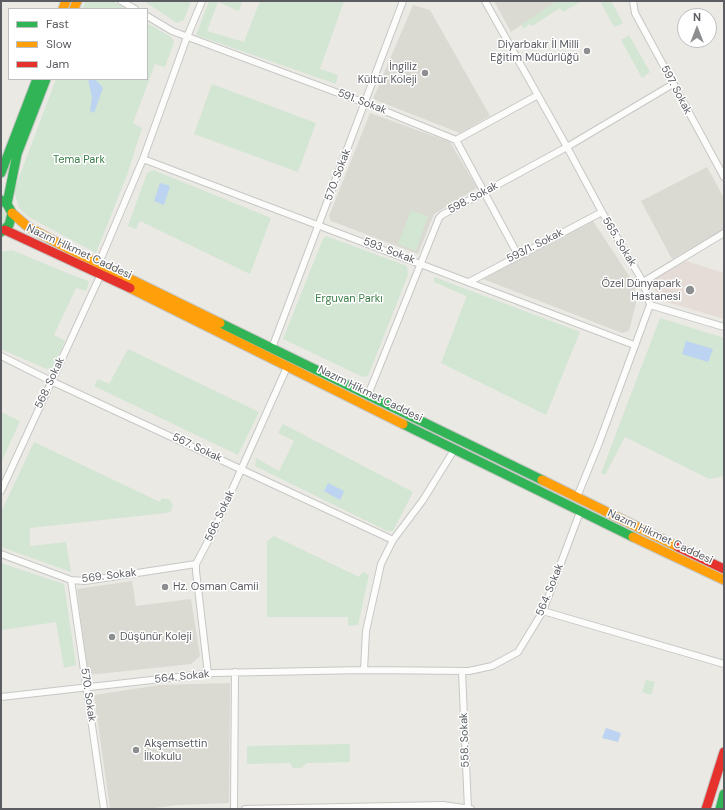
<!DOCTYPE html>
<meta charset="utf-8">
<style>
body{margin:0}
#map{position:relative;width:725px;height:810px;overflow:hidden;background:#eae9e4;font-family:"DM Sans",sans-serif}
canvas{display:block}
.frame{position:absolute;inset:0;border:2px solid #5b5d62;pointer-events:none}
.legend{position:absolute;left:8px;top:8px;width:140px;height:72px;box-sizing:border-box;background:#fff;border:1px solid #bdbec0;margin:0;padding:5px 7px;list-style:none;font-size:12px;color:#5b5d62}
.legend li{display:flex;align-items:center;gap:8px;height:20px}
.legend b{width:20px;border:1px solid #bdbec0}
.north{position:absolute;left:677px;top:8px;width:40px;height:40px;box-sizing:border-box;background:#fff;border:1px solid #bdbec0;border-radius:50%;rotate:0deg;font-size:11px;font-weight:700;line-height:16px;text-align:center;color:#5b5d62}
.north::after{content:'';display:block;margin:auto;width:14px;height:18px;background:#8d8e90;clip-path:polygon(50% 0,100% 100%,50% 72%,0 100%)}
</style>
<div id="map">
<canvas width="725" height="810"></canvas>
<div class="frame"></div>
<ul class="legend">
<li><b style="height:5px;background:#30b455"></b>Fast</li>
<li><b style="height:5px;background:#ff9f0a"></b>Slow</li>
<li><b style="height:5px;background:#e5322d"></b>Jam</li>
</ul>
<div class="north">N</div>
</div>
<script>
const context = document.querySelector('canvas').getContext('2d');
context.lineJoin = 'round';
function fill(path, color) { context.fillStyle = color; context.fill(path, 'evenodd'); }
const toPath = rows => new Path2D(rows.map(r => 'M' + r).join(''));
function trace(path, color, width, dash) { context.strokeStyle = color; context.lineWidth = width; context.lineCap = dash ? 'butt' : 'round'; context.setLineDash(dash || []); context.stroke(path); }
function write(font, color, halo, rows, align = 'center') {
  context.font = font + ' "DM Sans",sans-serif'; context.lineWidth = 3; context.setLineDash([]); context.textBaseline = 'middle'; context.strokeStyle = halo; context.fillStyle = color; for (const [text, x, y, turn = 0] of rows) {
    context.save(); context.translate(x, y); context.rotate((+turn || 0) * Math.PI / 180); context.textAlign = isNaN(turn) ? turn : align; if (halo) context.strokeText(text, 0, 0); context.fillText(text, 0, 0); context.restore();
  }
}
fill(toPath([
 [494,1,557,1,511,32],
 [413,5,430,10,490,116,460,133,373,99],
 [370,113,450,142,477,188,434,214,418,254,331,221,329,216],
 [707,167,724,198,724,229,672,259,641,201],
 [593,221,635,285,636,303,629,331,622,333,483,279],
 [132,581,136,606,191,599,200,656,191,664,88,675,77,589],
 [230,683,229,803,177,805,147,809,110,809,94,695,160,685]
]), '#dad9d2');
fill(toPath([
 [686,261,724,273,724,319,660,300,651,281]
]), '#e6dcd7');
fill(toPath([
 [86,1,113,1,125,9,82,9],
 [144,1,191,1,184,20,177,23],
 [209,1,242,1,239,11,218,2,207,31,244,42,260,1,344,1,320,69,338,75,336,84,196,35],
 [557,1,582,1,563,12,560,8,532,26,530,24,523,29,522,24],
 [600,1,611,1,623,23,614,27],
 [147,23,171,37,174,42,165,67,155,64,133,123,142,128,127,175,96,253,27,216,19,208,14,191,56,79,147,79],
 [629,35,650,72,642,78,621,40],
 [212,84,316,123,298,172,194,134],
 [153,170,271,218,250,274,140,221,136,229,128,226,147,173],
 [1,204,8,212,8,221,1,228],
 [411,210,428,216,416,251,398,244],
 [326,236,407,266,408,275,368,376,363,377,283,339,323,239],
 [12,250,69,274,89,281,86,291,76,288,54,335,65,341,52,369,49,370,1,349,1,252],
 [434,277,580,332,546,415,441,363,466,298,466,296,434,282],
 [660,318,724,338,724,476,709,479,625,437,605,475,601,473],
 [128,349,259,412,238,455,94,386,98,379,109,384],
 [1,412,20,421,1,463],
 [283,424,413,492,393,531,387,531,255,466,256,458,279,471,294,441,278,433],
 [34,442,160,502,162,498,170,500,173,506,170,512,165,513,30,528,30,546,66,542,71,572,1,547,1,512],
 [274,536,359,577,363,572,369,575,358,625,348,626,348,617,267,617,267,541],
 [1,563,64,584,76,665,64,668,56,622,1,630],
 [646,680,655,682,651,695,642,692],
 [350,744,350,762,307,763,301,768,293,768,290,763,247,764,247,746]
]), '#d3e5d3');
fill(toPath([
 [88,79,95,79,103,88,94,113,90,111,92,98],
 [160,183,170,186,164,205,154,201],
 [686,341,713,349,708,362,682,354],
 [328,483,344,491,340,500,324,491],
 [606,728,621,733,618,742,602,738]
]), '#bcd3f1');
const street = toPath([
 [121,1,135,9],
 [485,1,567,147,602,212,643,282,650,305,599,443,577,497],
 [633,1,635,13,724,177],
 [147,16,172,31,365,103,456,140,518,255],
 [456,140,538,95],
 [143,159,634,345],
 [99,263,143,159,187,37,202,1],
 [469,282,602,212],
 [643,282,724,233],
 [650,305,724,327],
 [272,348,403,1],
 [1,356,51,381,393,540],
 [368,395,439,218,442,215,567,147,673,84],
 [1,491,101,274],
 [1,554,71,580,85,581,196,564],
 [71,580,104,809],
 [543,611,724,664],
 [364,670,366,631,381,564,393,540,423,500,454,450],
 [462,671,468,809],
 [208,674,196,571,196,564,215,528,287,367],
 [1,697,214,673,364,670,469,671,492,666,518,652,543,611,580,512],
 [234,809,235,672],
 [245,809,443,805,471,809]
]);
const fast = toPath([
 [1,173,37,79],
 [1,200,7,204,12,213,9,225,1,232],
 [7,204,17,154,46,79],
 [220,323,542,480],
 [403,424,633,537],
 [720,809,724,794]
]);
const slow = toPath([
 [63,9,66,1],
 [74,9,77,1],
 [12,213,28,227,69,249,220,323],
 [130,288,403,424],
 [542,480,678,547],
 [633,537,724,580]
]);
const jam = toPath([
 [5,230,130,288],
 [678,547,724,569],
 [706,809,724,752]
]);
trace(street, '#c7c7c6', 8);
trace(fast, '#c5c6c4', 11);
trace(slow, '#c5c6c4', 11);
trace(jam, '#c5c6c4', 11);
trace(street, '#fcfcfb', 6);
trace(fast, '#30b455', 9);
trace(slow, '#ff9f0a', 9);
trace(jam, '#e5322d', 9);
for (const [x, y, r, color] of [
 [587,51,4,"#8d8e90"],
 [425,73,4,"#8d8e90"],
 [690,290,5,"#8d8e90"],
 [165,587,4,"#8d8e90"],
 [112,637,4,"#8d8e90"],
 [136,750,4,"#8d8e90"]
]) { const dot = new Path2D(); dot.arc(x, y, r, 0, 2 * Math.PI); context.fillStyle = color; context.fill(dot); trace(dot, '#fff', 1.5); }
write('11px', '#5b5d62', '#fff', [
 ["Diyarbakır İl Milli",579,45],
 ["Eğitim Müdürlüğü",579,58],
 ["İngiliz",417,67],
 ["Kültür Koleji",417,80],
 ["Özel Dünyapark",681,284],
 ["Hastanesi",681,297],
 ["Hz. Osman Camii",173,587,"left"],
 ["Düşünür Koleji",120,637,"left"],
 ["Akşemsettin",144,744,"left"],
 ["İlkokulu",144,757,"left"]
], 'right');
write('11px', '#5b5d62', '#fff', [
 ["597. Sokak",676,90,62],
 ["591. Sokak",362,102,21],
 ["570. Sokak",338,175,-69],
 ["598. Sokak",473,198,-28],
 ["565. Sokak",619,242,59],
 ["593/1. Sokak",535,246,-27],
 ["593. Sokak",389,251,21],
 ["Nazım Hikmet Caddesi",79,252,25],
 ["568. Sokak",50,383,-65],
 ["Nazım Hikmet Caddesi",370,394,26],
 ["567. Sokak",197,448,25],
 ["566. Sokak",220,516,-65],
 ["Nazım Hikmet Caddesi",660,537,25],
 ["569. Sokak",109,576,-7],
 ["564. Sokak",550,590,-68],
 ["564. Sokak",182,677,-6],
 ["570. Sokak",88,695,82],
 ["558. Sokak",465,740,-92]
]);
write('11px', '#3c7f49', '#fff', [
 ["Tema Park",79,160],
 ["Erguvan Parkı",349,299]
]);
</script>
